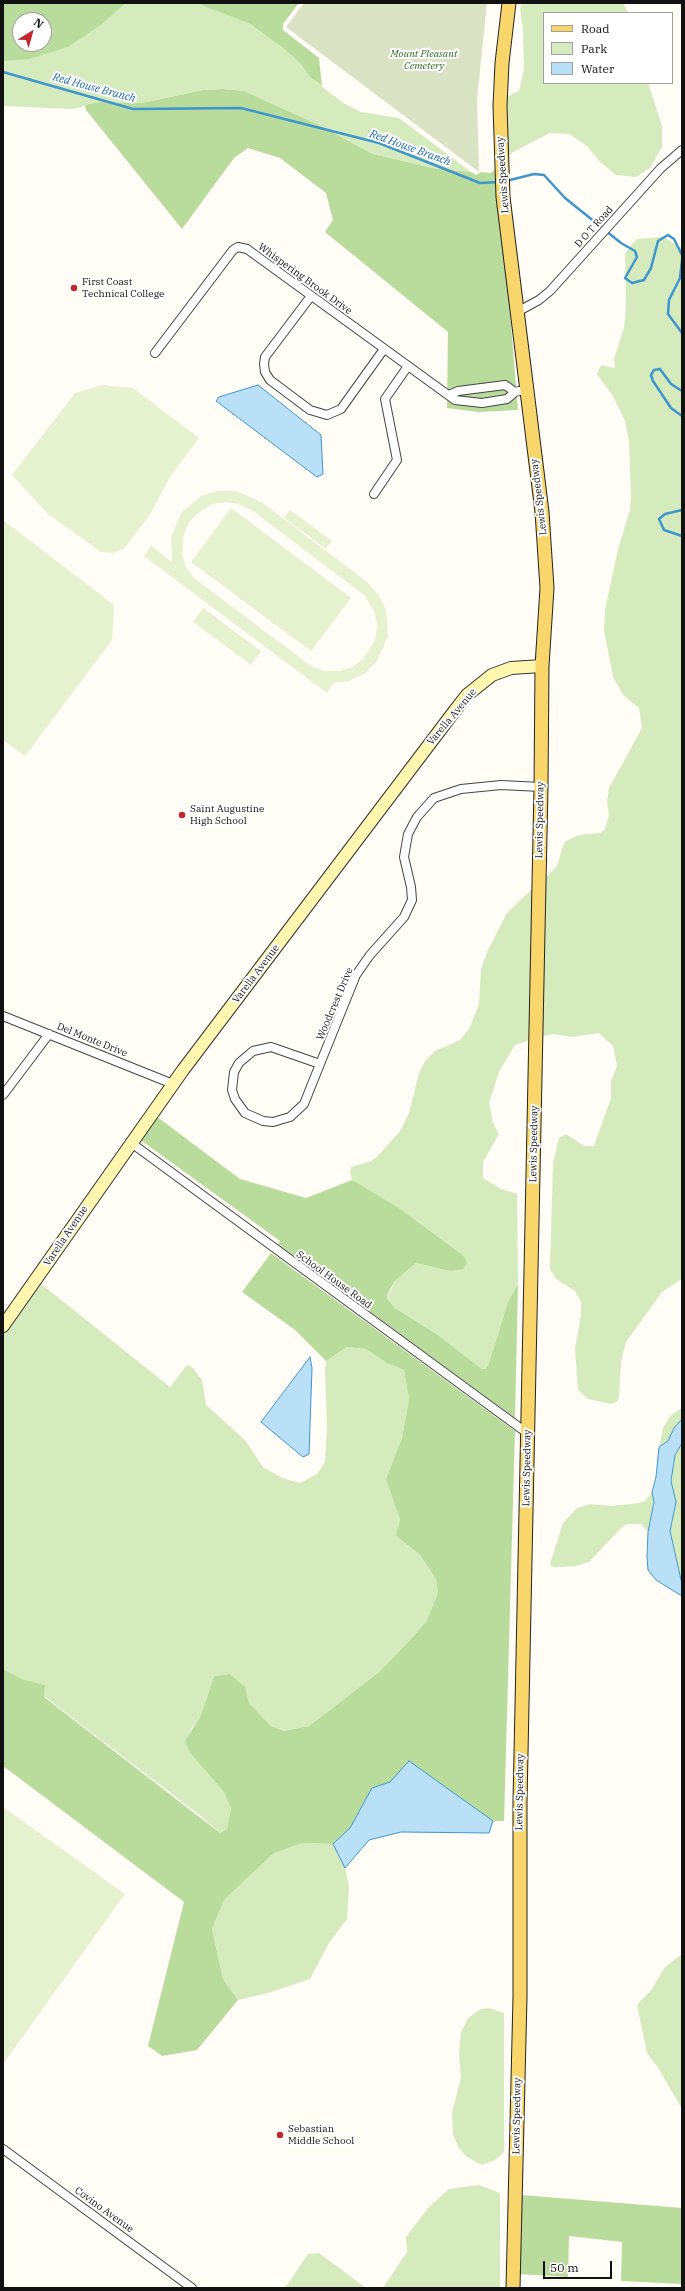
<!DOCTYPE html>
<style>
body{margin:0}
#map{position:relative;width:685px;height:2291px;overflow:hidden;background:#fffdf5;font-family:"IBM Plex Serif",serif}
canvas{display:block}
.frame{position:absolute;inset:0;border:4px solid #111;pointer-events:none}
.legend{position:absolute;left:543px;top:12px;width:130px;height:72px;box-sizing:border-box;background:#fff;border:1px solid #a0a0a0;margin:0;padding:5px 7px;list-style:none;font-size:12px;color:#111}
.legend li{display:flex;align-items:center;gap:8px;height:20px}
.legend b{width:20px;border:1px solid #a0a0a0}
.north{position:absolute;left:12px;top:12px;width:40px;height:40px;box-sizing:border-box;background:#fff;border:1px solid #a0a0a0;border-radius:50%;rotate:37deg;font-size:11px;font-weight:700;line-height:16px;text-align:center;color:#111}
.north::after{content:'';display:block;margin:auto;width:14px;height:18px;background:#c4262e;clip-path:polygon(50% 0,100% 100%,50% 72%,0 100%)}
.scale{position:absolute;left:543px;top:2261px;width:69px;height:18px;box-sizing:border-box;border:2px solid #111;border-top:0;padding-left:5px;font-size:12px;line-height:14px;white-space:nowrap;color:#111;-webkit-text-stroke:3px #fff;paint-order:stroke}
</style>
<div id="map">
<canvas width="685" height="2291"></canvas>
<div class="frame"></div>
<ul class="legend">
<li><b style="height:5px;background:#f9d66b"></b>Road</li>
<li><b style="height:11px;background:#d5ebbd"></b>Park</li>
<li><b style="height:11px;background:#b9e0f7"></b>Water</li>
</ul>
<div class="north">N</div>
<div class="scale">50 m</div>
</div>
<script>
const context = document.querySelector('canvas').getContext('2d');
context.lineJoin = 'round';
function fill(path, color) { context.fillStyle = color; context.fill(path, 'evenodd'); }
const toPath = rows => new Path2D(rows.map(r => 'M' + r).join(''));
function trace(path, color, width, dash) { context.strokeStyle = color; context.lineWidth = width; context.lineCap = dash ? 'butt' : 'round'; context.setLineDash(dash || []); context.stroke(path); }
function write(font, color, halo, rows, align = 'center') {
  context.font = font + ' "IBM Plex Serif",serif'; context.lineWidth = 4; context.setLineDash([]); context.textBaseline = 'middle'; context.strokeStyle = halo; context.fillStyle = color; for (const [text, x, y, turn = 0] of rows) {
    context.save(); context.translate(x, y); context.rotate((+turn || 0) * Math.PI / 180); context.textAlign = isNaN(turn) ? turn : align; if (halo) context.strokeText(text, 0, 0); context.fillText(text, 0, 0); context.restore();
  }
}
fill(toPath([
 [126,3,196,3,250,24,283,48,299,62,311,78,343,103,361,112,399,118,471,172,433,168,373,154,319,125,244,91,223,89,203,90,142,103,101,102,73,109,3,106,3,61,102,24],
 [522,3,623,3,628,13,544,13,544,83,648,83,662,126,662,147,650,168,636,177,616,175,600,162,587,146,569,134,550,133,513,152,506,159,506,97,519,91,524,70,523,29,520,9],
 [663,237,682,248,682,1279,662,1292,626,1342,621,1362,619,1397,617,1402,611,1404,588,1399,578,1390,575,1349,581,1315,581,1302,575,1291,556,1279,550,1269,553,1163,559,1138,566,1134,584,1146,594,1146,611,1098,611,1081,617,1066,613,1046,599,1033,572,1037,552,1034,541,1037,544,879,557,866,563,846,566,841,579,835,600,833,605,829,609,816,607,802,609,788,642,728,639,708,623,695,613,677,604,630,605,610,618,549,630,510,631,496,629,441,625,421,613,396,597,374,601,365,615,368,614,359,624,328,626,307,625,253,637,239],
 [534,887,531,1040,515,1045,499,1072,489,1103,493,1123,499,1134,483,1162,483,1178,501,1189,517,1194,518,1284,508,1302,489,1363,486,1369,482,1369,438,1335,395,1308,387,1299,395,1281,416,1263,450,1271,460,1253,399,1208,357,1184,352,1180,350,1173,351,1167,371,1161,377,1157,400,1131,409,1113,419,1073,425,1061,435,1051,460,1040,469,1029,479,1004,481,969,488,950,507,913],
 [40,1283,170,1387,187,1365,192,1367,202,1380,206,1405,245,1440,263,1467,282,1478,300,1483,317,1474,325,1462,327,1427,325,1370,326,1361,347,1347,366,1349,387,1363,404,1370,409,1399,402,1438,387,1477,400,1519,396,1536,420,1555,436,1579,438,1593,426,1622,410,1640,379,1672,309,1726,284,1731,271,1726,249,1703,244,1687,230,1674,214,1676,201,1715,189,1732,190,1753,224,1792,231,1808,227,1829,220,1833,202,1817,44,1696,45,1685,22,1679,3,1669,3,1333],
 [682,1408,682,1419,674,1428,668,1441,659,1447,663,1428,671,1415],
 [682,1443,682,1584,670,1531,676,1502,671,1482,675,1455],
 [652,1492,654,1502,648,1532,641,1524,628,1524,622,1527,589,1562,576,1566,560,1567,553,1567,550,1564,563,1523,577,1508,590,1504,611,1506,639,1503,645,1501],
 [303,1843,333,1844,344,1862,349,1887,347,1919,329,1943,310,1979,268,1993,238,2000,223,1979,212,1929,224,1900,274,1853],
 [682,1954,682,2109,659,2069,647,2053,637,2005,652,1989,665,1967],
 [489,2008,504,2013,504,2152,495,2160,482,2165,467,2157,458,2147,453,2134,452,2113,461,2077,459,2054,461,2032,468,2018,481,2009],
 [479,2185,500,2193,500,2288,383,2288,407,2252,406,2237,428,2208,449,2189],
 [319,2253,366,2288,285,2288,308,2254]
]), '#d5ebbd');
fill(toPath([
 [66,3,126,3,102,24,68,47,29,59,3,61,3,4],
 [20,20,44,20,44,44,20,44],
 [196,3,299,3,283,24,283,30,319,58,322,86,311,78,299,62,283,48,250,24],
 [223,89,244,91,319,125,373,154,433,168,471,172,476,175,481,172,491,173,496,168,505,253,518,410,478,412,447,408,448,332,325,232,333,220,326,193,280,158,248,148,234,158,182,229,86,110,85,105,100,102,142,103,203,90],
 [156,1116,240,1179,306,1198,352,1180,399,1208,460,1253,465,1258,467,1263,463,1269,450,1271,416,1263,395,1281,388,1293,387,1299,395,1308,438,1335,482,1369,486,1369,489,1363,508,1302,518,1284,515,1418,278,1244,280,1241,139,1139],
 [271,1253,515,1431,504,1821,493,1821,409,1761,390,1782,372,1788,350,1828,333,1844,303,1843,274,1853,224,1900,212,1929,223,1979,238,2000,197,2050,162,2056,148,2046,184,1902,3,1766,3,1669,22,1679,45,1685,44,1697,220,1833,227,1829,231,1808,224,1792,190,1753,185,1741,201,1715,214,1676,230,1674,245,1687,249,1703,271,1726,284,1731,309,1726,379,1672,410,1640,426,1622,438,1593,436,1579,420,1555,396,1536,400,1519,386,1479,402,1438,409,1399,404,1370,387,1363,366,1349,347,1347,326,1361,295,1330,242,1292],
 [521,2195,682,2208,682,2284,621,2281,622,2242,569,2236,568,2277,518,2274]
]), '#b9dc9c');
fill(toPath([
 [304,3,487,3,477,99,479,172,286,27]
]), '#d9e3c4');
fill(toPath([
 [102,385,133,388,199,438,170,477,151,513,124,549,113,553,101,552,48,514,12,475,75,393],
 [218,491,236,491,261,502,366,581,378,594,386,610,388,636,377,661,365,673,349,681,333,683,327,693,144,556,151,546,172,562,171,537,181,513,201,496],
 [227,502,241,505,253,511,364,595,375,613,377,627,375,641,363,659,352,667,339,671,324,671,311,666,194,578,186,567,182,554,184,533,191,520,201,511,213,504],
 [231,508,351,598,311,651,191,562],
 [290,510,332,541,326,549,284,518],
 [3,520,114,605,112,640,25,756,3,740],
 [203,608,261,651,251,665,193,622],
 [3,1807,125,1894,3,2064]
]), '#e6f2cf');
const water = toPath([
 [258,385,321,435,323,474,317,477,216,401,219,397,258,385],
 [310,1357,312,1368,309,1454,303,1457,261,1422,310,1357],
 [682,1419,682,1443,675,1455,671,1481,676,1502,670,1531,682,1584,682,1596,656,1580,648,1570,647,1556,648,1532,654,1502,652,1492,656,1477,659,1447,668,1441,674,1428,682,1419],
 [409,1761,493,1821,489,1833,401,1832,369,1840,345,1868,333,1844,350,1828,372,1788,390,1782,409,1761]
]);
fill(water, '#b9e0f7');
trace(water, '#3f96cf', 1);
trace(toPath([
 [3,72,133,109,241,108,379,143,480,183,499,182],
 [506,181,534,174,544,175,565,198,621,243,635,251,637,257,625,278,632,283,644,280,651,268,658,241,668,235,674,239,682,255],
 [682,260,680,278,669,300,668,314,682,333],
 [682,391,671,384,660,369,654,370,651,375,653,381,671,408,682,416],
 [682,510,665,514,659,519,664,530,682,536]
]), '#3f96cf', 2.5);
const street = toPath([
 [311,296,265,357,264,364,265,372,270,380,310,410,327,415,341,409,384,349],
 [517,312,539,300,550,291,661,168,682,150],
 [155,353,233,250,238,247,247,249,455,400,482,403,507,399,515,392],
 [449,395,458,391,505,385,515,392,519,391],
 [374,494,397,460,385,399,408,366],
 [3,1016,173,1084],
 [271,1047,320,1064,304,1104,290,1117,273,1122,263,1121,245,1113,235,1099,232,1090,234,1072,239,1063,253,1051,271,1047],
 [320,1064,356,975,370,955,404,917,412,900,411,887,404,857,408,834,417,817,434,798,461,789,501,785,541,787],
 [3,1095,49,1034],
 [130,1142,527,1433],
 [3,2149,192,2288]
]);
const secondary = toPath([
 [3,1326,183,1070,456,709,467,695,492,675,511,668,542,666]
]);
const primary = toPath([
 [509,3,502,63,500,106,503,197,542,512,547,588,542,666,541,787,520,1801,520,1997,513,2288]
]);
trace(street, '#444', 10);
trace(secondary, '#333', 14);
trace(primary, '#222', 15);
trace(street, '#fff', 8);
trace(secondary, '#fff6b0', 12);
trace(primary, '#f9d66b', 13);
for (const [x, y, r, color] of [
 [74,288,4,"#c4262e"],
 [182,815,4,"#c4262e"],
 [280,2135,4,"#c4262e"]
]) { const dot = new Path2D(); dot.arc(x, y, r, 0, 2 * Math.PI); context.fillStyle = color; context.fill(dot); trace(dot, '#fff', 1.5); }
write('italic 10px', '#2f6b1f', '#fff', [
 ["Mount Pleasant",424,54],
 ["Cemetery",424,66]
]);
write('10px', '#111', '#fff', [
 ["Lewis Speedway",503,175,-94],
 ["D O T Road",594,227,-48],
 ["Whispering Brook Drive",305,279,36],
 ["Lewis Speedway",539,497,-97],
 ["Varella Avenue",452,717,-50],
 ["Lewis Speedway",540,820,-89],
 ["Varella Avenue",256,974,-53],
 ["Woodcrest Drive",335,1004,-67],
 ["Del Monte Drive",92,1040,22],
 ["Lewis Speedway",534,1144,-89],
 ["Varella Avenue",66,1236,-56],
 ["School House Road",334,1280,36],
 ["Lewis Speedway",527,1468,-89],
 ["Lewis Speedway",520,1792,-89],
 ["Lewis Speedway",517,2116,-89],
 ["Covino Avenue",104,2210,36]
]);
write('10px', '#111', '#fff', [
 ["First Coast",82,282],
 ["Technical College",82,294],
 ["Saint Augustine",190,809],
 ["High School",190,821],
 ["Sebastian",288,2129],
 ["Middle School",288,2141]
], 'left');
write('italic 11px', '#1768a6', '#fff', [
 ["Red House Branch",94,88,15],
 ["Red House Branch",410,148,20]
]);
</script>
